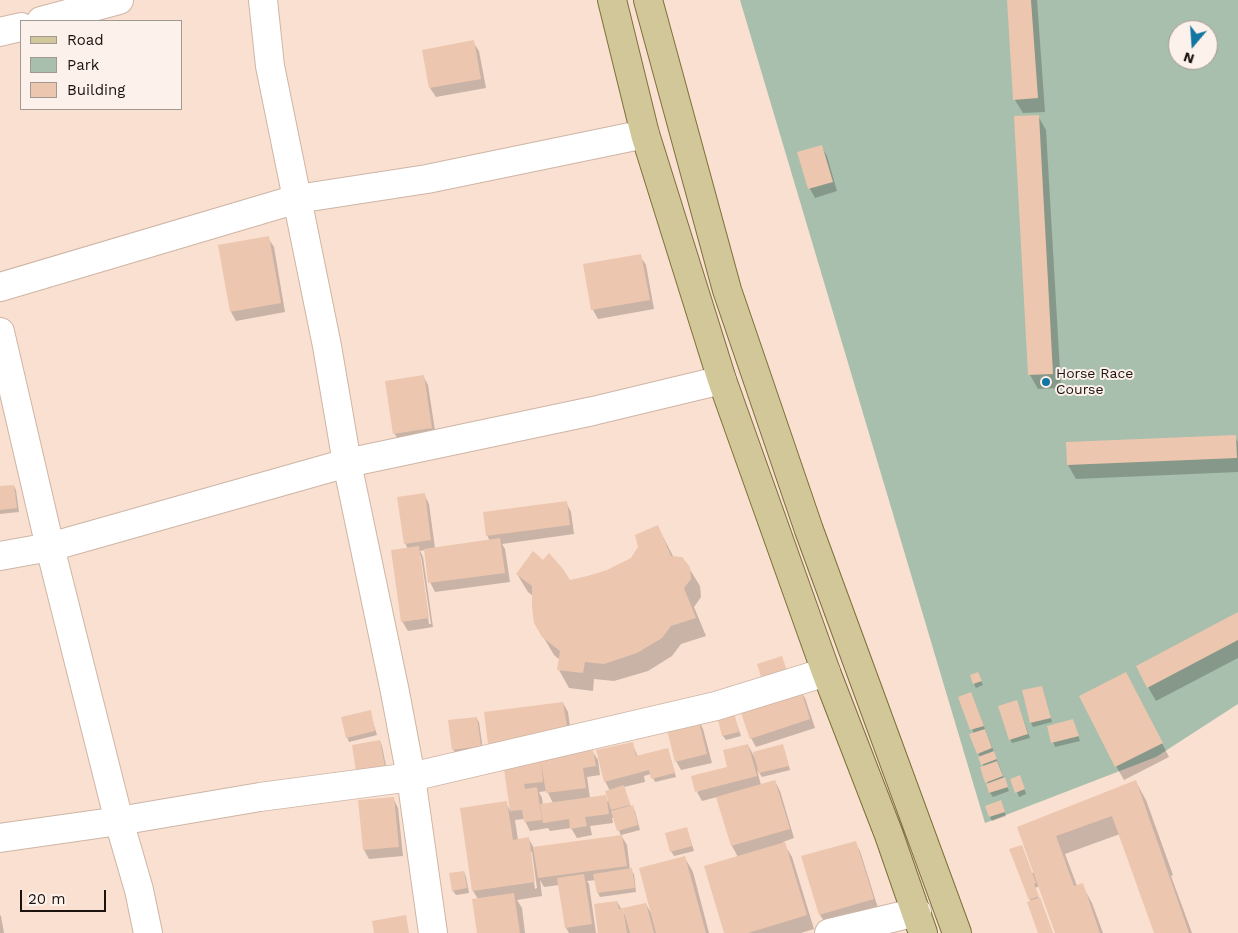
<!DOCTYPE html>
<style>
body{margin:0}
#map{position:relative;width:1238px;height:933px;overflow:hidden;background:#fae0d0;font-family:"Work Sans",sans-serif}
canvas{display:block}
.legend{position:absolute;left:20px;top:20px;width:162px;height:90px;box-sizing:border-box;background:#fcf1eb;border:1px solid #a29893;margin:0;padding:6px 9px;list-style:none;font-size:15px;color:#1c130e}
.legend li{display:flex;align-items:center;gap:10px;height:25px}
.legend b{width:25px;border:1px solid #a29893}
.north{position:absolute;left:1168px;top:20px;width:50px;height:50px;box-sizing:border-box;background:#fcf1eb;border:1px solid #a29893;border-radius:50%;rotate:198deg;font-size:14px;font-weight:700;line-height:20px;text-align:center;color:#1c130e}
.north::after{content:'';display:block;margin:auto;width:18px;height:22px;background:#1176a2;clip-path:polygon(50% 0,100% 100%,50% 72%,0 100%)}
.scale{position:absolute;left:20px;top:890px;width:86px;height:22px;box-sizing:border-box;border:2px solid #1c130e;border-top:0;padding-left:6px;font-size:15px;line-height:18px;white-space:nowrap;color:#1c130e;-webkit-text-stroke:4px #fcf1eb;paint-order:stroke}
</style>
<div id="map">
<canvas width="1238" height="933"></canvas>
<ul class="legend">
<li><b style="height:6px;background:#d1c798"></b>Road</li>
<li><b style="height:14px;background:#a7bfac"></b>Park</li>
<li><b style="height:14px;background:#ecc6ae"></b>Building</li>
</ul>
<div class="north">N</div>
<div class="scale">20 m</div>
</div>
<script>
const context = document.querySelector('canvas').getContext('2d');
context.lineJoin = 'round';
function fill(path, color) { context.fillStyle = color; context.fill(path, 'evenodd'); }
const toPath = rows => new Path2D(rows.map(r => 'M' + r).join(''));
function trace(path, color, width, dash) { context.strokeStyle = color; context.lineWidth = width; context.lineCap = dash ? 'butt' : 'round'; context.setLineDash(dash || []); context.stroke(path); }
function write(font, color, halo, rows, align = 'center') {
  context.font = font + ' "Work Sans",sans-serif'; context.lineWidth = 4; context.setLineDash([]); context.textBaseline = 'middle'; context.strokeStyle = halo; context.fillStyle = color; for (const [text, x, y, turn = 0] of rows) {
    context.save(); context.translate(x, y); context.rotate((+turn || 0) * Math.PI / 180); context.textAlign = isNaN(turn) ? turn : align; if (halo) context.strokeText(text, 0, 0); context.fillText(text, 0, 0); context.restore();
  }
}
fill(toPath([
 [740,0,1238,0,1238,704,1156,757,985,823],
 [1178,30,1208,30,1208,60,1178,60]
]), '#a7bfac');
fill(toPath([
 [1008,0,1037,0,1045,112,1023,113,1015,100],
 [473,42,479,51,486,88,436,97,430,88],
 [1038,116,1046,130,1061,388,1038,389,1030,375,1015,117],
 [821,146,827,156,837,191,815,198,810,189,798,153],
 [268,238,274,247,285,312,236,321,231,312,219,246],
 [640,256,646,265,654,309,598,319,593,310],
 [423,376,428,385,436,437,400,442,394,433],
 [1235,437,1238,442,1238,472,1076,479,1068,465],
 [14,486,16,490,19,512,0,514,0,488],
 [424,494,429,504,435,548,490,541,487,535,566,502,571,512,574,534,502,544,505,549,510,582,435,592,430,582,425,550,420,551,423,557,433,627,408,631,402,621,408,549,405,543],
 [419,556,421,556,431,624,429,624],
 [658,527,674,558,689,568,700,586,701,597,694,607,706,636,681,644,672,656,648,671,614,681,594,679,593,691,569,688,559,670,560,660,554,655,535,623,533,596,528,592,517,574,569,581,608,571,632,558],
 [1238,613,1238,658,1156,701,1148,687],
 [980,678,983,685,976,688,974,684],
 [1042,687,1052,722,1033,727,1031,723],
 [1134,688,1169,757,1124,780,1116,766],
 [799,689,805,698,815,728,756,747,751,738],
 [960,697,973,698,1009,791,993,797,990,793,984,767,971,735,974,734],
 [1017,702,1030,738,1012,743,1010,739],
 [563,703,568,712,572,742,495,753,490,743],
 [370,712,377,735,349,742,347,737],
 [733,713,741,736,726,740,723,736],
 [476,718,479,722,483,750,456,754,453,749],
 [698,719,703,729,712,763,681,770,676,761],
 [1073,720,1080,741,1055,747,1048,727],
 [380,741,382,746,387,771,360,776],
 [632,743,638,757,668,749,676,777,655,782,651,774,644,776,645,782,624,787,631,807,632,807,635,811,640,830,621,835,627,845,630,870,634,874,636,892,600,897,598,893,596,880,587,881,589,884,596,933,569,933,566,928,559,885,544,887,540,880,542,896,517,900,522,908,525,933,478,933,478,899,473,891,506,803,511,812,505,763,592,751,598,760,600,775,587,777,590,798,605,796,608,802,610,791,605,781],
 [547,791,553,803,543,805,542,798,539,792],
 [614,817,621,836,534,848,528,838,518,840,515,820,524,819,530,831,548,828,550,831,571,828,577,838,592,835,590,826,613,823,612,818],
 [530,852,532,852,537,888,535,889],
 [748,745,755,758,784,749,790,770,762,777,757,770,761,785,775,781,780,791,794,838,783,842,792,857,814,929,801,933,725,933,738,857,732,846,717,797,702,801,697,792,728,768],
 [1022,781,1026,794,1019,797,1017,792],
 [1136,782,1146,800,1173,875,1171,876,1192,933,1156,933,1120,834,1065,854,1077,886,1082,885,1092,903,1103,933,1057,933,1040,886,1035,888,1052,933,1040,933,1030,899,1032,873,1035,872,1019,828],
 [393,798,398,808,403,856,369,859,364,850],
 [1001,802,1006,816,992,821,990,817],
 [687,829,694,851,674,856,671,851],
 [855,842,860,851,878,908,826,924,820,915],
 [685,858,693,872,709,933,599,933,617,902,626,916,646,904,652,915],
 [464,872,466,877,469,893,456,895,453,891],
 [0,915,1,916,4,933,0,933]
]), '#0003');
fill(toPath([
 [1007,0,1031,0,1038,98,1013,100],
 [474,40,481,79,429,88,422,50],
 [1039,115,1053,374,1028,375,1014,116],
 [822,145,833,182,808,189,797,152],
 [269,236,281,303,230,312,218,245],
 [641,254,650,300,591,310,583,264],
 [424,375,432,428,393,434,385,381],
 [1236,435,1237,458,1067,465,1066,442],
 [14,485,17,508,0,510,0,486],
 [425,493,431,540,404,544,397,497],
 [567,501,570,525,486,536,483,512],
 [658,525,671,556,682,557,690,567,691,579,684,588,696,618,671,626,662,638,637,653,604,664,585,662,583,673,557,670,560,651,542,637,534,623,532,607,532,586,516,574,533,551,543,560,549,553,563,569,570,580,588,576,607,570,631,558,638,547,635,535],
 [500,538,505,573,428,583,424,549],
 [419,546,429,618,401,622,391,550],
 [1238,612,1238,640,1147,688,1136,666],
 [782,656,789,677,764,686,757,664],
 [978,672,982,681,973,684,970,675],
 [1126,672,1163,743,1115,767,1079,696],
 [1042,686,1051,718,1030,723,1022,690],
 [800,687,810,719,750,739,739,707],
 [971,692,984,726,970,730,958,697],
 [1017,700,1028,734,1009,740,998,706],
 [563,702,568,733,488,744,484,712],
 [371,710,375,731,346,738,341,717],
 [734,712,739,732,722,736,717,716],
 [477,717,481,746,452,750,448,720],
 [698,718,707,754,675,762,666,726],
 [1073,719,1079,736,1051,743,1047,726],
 [985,729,992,748,977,754,969,734],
 [380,740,385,767,356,772,352,745],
 [633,742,636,756,668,748,675,773,651,779,649,770,604,782,596,750],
 [748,744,757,776,695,792,691,776,727,767,723,750],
 [783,744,789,766,759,773,753,752],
 [593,750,596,766,583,768,586,788,546,793,541,762,543,782,524,784,525,789,537,787,542,820,524,822,522,810,510,811,503,762],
 [994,751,997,759,981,765,978,757],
 [997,761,1003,776,985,783,980,767],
 [1020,775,1025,789,1015,793,1010,779],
 [1005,777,1008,787,989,793,986,784],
 [775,780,790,829,731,846,716,797],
 [1136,780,1189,933,1154,933,1112,816,1056,836,1074,886,1083,883,1100,933,1055,933,1017,827],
 [624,785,630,805,611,810,605,791],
 [606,795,609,814,585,817,587,826,570,829,569,819,543,823,540,804],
 [394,797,399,847,363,850,358,800],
 [1001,800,1005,812,989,817,985,806],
 [507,801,513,840,529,837,535,882,472,891,460,808],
 [633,805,638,825,617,831,611,811],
 [687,827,692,846,670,852,665,833],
 [622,835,627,866,538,878,533,847],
 [856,841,874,899,819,915,801,856],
 [785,842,807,915,748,933,724,933,704,866],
 [1022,845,1036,883,1034,884,1039,896,1029,900,1009,849],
 [685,856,706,933,656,933,639,868],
 [632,868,635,888,597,893,593,874],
 [464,871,467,888,452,891,449,873],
 [584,874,592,924,565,928,557,878],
 [514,893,520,933,477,933,472,899],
 [1040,897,1053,933,1038,933,1027,902],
 [617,901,619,909,623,908,627,933,598,933,594,904],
 [646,903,654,933,630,933,623,908],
 [406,915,409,933,374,933,372,921]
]), '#ecc6ae');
const minor = toPath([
 [263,0,270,66,327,346,347,463,395,692,411,777,433,933],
 [41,21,119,0],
 [0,32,21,27],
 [0,287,297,199,427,179,645,134],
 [0,332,50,547,119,821,139,890,148,933],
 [0,556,50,547,347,463,593,411,722,380],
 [0,838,119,821,260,797,411,777,716,706,826,672],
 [829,933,917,912]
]);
const major = toPath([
 [612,0,645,134,722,380,826,672,889,835,923,933],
 [648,0,727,290,809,530,957,933]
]);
trace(minor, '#ceb5a5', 30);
trace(major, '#7e703b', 30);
trace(minor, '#fff', 28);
trace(major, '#d1c798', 28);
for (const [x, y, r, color] of [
 [1046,382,5,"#1176a2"]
]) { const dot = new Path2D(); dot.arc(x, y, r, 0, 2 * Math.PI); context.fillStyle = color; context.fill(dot); trace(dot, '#fcf1eb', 2); }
write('14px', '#1c130e', '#fcf1eb', [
 ["Horse Race",1056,374],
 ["Course",1056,390]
], 'left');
</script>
